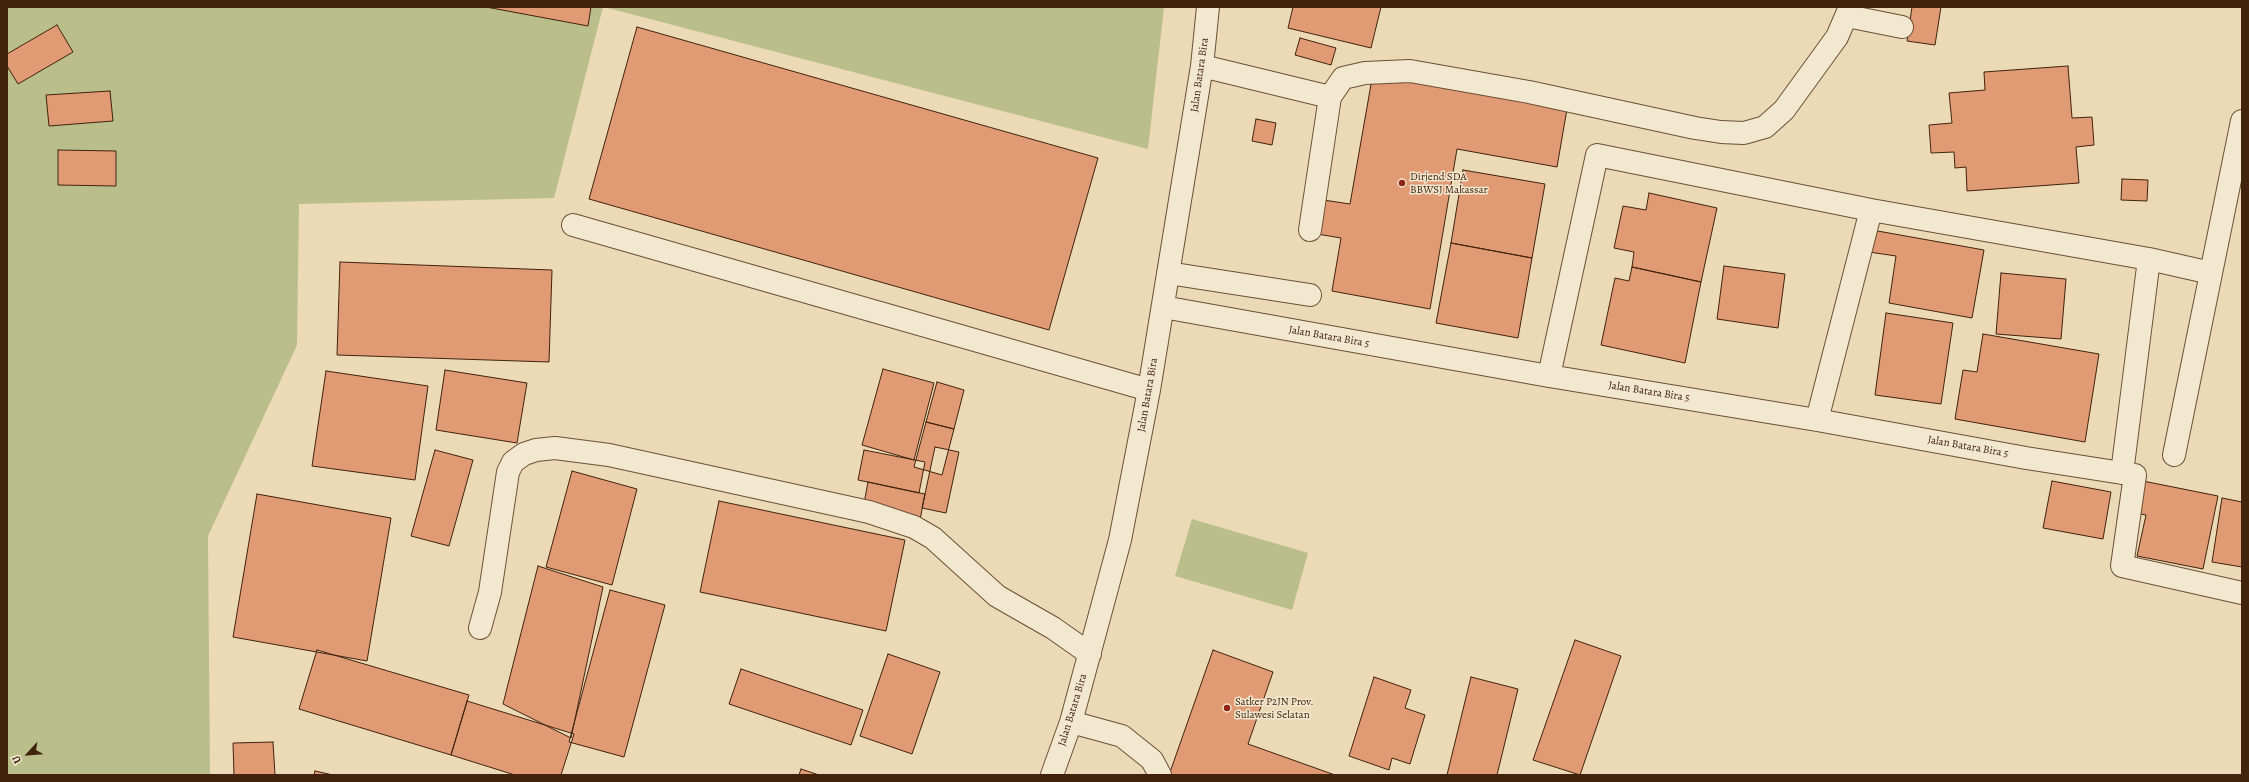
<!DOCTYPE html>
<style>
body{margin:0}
#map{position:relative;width:2249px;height:782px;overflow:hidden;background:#ebdab5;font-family:Alegreya,serif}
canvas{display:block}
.frame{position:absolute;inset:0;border:8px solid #41220d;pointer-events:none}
.north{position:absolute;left:8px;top:734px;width:40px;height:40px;-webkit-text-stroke:3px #f2e7cf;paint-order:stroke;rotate:244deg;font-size:11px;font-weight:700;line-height:16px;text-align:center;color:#41220d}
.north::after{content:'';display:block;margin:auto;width:14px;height:18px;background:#41220d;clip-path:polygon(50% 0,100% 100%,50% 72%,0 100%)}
</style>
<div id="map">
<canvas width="2249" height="782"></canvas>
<div class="frame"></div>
<div class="north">U</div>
</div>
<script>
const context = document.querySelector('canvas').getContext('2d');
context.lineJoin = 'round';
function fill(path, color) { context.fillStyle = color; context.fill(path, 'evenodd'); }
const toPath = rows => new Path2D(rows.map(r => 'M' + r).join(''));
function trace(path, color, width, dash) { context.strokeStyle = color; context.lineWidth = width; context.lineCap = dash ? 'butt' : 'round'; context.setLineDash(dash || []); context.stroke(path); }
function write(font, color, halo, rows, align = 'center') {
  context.font = font + ' Alegreya,serif'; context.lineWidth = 3; context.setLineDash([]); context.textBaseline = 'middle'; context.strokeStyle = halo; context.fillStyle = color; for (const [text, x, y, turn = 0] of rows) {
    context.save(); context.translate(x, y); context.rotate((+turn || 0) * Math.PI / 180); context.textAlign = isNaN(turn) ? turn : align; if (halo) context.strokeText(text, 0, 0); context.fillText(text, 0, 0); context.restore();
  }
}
fill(toPath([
 [7,7,603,7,554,198,299,204,297,345,208,536,210,775,7,775],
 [604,7,1164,7,1148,149],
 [1192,519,1308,553,1292,610,1175,576]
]), '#babe8b');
const building = toPath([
 [486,7,591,7,588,26,486,7],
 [1293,7,1381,7,1371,48,1288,28,1293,7],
 [1912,7,1941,7,1935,45,1907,41,1912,7],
 [57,25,73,52,18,84,7,66,7,54,57,25],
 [637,27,1098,158,1049,330,589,199,637,27],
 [1300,38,1336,48,1331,65,1295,55,1300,38],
 [2068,66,2072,118,2092,117,2094,145,2076,147,2079,183,1967,191,1966,167,1955,168,1954,152,1931,153,1929,125,1952,123,1949,93,1985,90,1984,72,2068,66],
 [1373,73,1567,109,1557,167,1457,149,1430,309,1332,291,1341,238,1311,233,1317,199,1350,204,1373,73],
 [110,91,113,121,49,126,46,95,110,91],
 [1256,119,1276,123,1272,145,1252,141,1256,119],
 [58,150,116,151,116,186,58,185,58,150],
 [1463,170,1545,184,1532,258,1451,243,1463,170],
 [2122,179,2148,180,2147,201,2121,200,2122,179],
 [1649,193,1717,208,1701,282,1632,267,1634,252,1614,248,1623,206,1646,210,1649,193],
 [1872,230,1984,250,1972,318,1889,303,1896,256,1869,252,1872,230],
 [1451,243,1532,258,1518,338,1436,323,1451,243],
 [340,262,552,270,549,362,337,355,340,262],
 [1724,266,1785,274,1778,328,1717,319,1724,266],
 [1632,267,1701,282,1685,363,1601,345,1615,278,1629,281,1632,267],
 [2001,273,2066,279,2061,339,1996,334,2001,273],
 [1886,313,1953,323,1941,404,1875,395,1886,313],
 [1983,334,2099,354,2085,442,1955,419,1963,370,1977,372,1983,334],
 [883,369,934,383,914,460,862,445,883,369],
 [445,370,527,383,517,443,436,430,445,370],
 [326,371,428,386,415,480,312,466,326,371],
 [937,382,964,390,954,429,926,422,937,382],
 [926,422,954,429,942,475,914,467,926,422],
 [935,447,959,452,946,513,922,508,935,447],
 [435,450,473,460,449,546,411,536,435,450],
 [864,450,925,462,919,493,858,480,864,450],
 [572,471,637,489,612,585,546,567,572,471],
 [2138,480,2218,496,2203,569,2137,556,2146,515,2131,512,2138,480],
 [2052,481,2111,492,2103,539,2043,528,2052,481],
 [868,482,925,494,920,520,863,509,868,482],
 [257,494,391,518,367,661,233,637,257,494],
 [2222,498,2242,502,2242,567,2212,562,2222,498],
 [719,501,905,540,886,631,700,592,719,501],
 [538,566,603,587,571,738,503,704,538,566],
 [610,590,665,605,624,757,569,742,610,590],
 [1575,640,1621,656,1580,775,1533,760,1575,640],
 [317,650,469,695,451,755,299,709,317,650],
 [1213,650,1273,672,1248,744,1335,775,1169,775,1213,650],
 [888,654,940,672,912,754,860,736,888,654],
 [741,669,863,710,851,745,729,704,741,669],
 [1374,677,1411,690,1405,708,1425,715,1410,764,1392,758,1389,770,1349,756,1374,677],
 [1471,677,1518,689,1497,775,1447,775,1471,677],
 [467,701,574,734,561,775,515,775,451,755,467,701],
 [273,742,275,775,234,775,233,743,273,742],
 [801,769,819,775,799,775,801,769],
 [315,771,333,775,314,775,315,771]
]);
fill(building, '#e09a74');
trace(building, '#41220d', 1);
const minor = toPath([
 [1847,16,1902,27],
 [1202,66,1330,97,1310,230],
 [1330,97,1343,78,1365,73,1410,71,1529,92,1695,128,1721,132,1744,133,1765,127,1784,110,1837,37,1850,7],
 [573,225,1149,390],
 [2149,259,2211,273],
 [1168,273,1310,295],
 [1163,307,1549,376,1817,420,2026,458,2135,475,2122,566,2242,593],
 [1549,376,1597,155,1871,210],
 [1817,420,1871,210,2149,259,2122,473],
 [2174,455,2242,121],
 [480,628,490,592,508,472,513,462,524,454,536,450,555,448,609,455,869,512,914,527,933,538,997,596,1053,628,1090,654],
 [1071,722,1122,736,1152,760,1160,775],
 [1052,775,1071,722,1120,540,1149,390,1202,66,1208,7]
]);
trace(minor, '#6c5037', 24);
trace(minor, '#f2e7cf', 22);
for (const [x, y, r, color] of [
 [1402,183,4,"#8f2418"],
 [1227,708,4,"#8f2418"]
]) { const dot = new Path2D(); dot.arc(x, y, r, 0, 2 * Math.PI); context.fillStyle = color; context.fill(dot); trace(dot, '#f2e7cf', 1.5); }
write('11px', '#41220d', '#f2e7cf', [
 ["Jalan Batara Bira",1200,75,-82],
 ["Jalan Batara Bira 5",1329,337,10],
 ["Jalan Batara Bira 5",1649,392,9],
 ["Jalan Batara Bira",1148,395,-80],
 ["Jalan Batara Bira 5",1968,447,10],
 ["Jalan Batara Bira",1073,710,-73]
]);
write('11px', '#41220d', '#f2e7cf', [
 ["Dirjend SDA",1410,177],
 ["BBWSJ Makassar",1410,190],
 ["Satker P2JN Prov.",1235,702],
 ["Sulawesi Selatan",1235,715]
], 'left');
</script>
